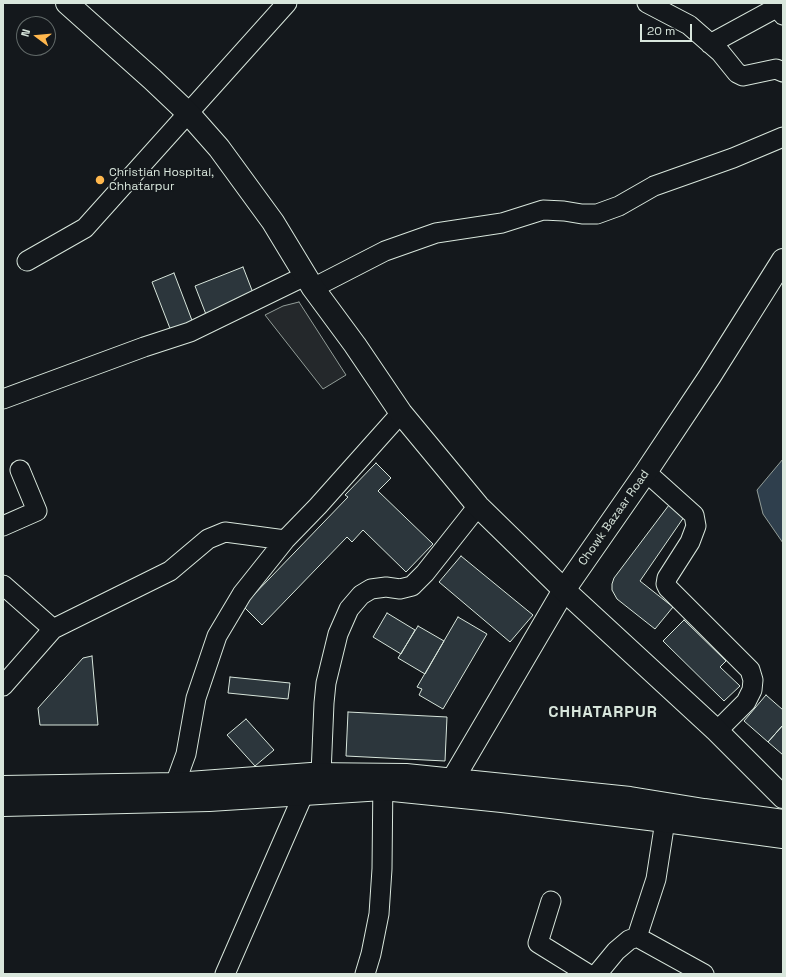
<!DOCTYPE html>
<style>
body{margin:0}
#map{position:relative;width:786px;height:977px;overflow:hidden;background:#14181c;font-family:"Space Grotesk",sans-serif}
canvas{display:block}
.frame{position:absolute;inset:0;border:4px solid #d8e6dc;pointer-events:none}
.north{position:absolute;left:16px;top:16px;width:40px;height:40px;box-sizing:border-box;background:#14181c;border:1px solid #626a69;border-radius:50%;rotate:286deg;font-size:11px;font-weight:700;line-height:16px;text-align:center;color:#d8e6dc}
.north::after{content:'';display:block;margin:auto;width:14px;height:18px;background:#ffb74d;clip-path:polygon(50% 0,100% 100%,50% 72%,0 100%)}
.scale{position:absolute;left:640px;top:24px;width:52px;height:18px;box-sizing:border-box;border:2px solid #d8e6dc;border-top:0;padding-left:5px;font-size:12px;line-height:14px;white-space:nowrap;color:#d8e6dc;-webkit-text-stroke:3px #14181c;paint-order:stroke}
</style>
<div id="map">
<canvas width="786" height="977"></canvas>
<div class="frame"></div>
<div class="north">N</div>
<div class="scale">20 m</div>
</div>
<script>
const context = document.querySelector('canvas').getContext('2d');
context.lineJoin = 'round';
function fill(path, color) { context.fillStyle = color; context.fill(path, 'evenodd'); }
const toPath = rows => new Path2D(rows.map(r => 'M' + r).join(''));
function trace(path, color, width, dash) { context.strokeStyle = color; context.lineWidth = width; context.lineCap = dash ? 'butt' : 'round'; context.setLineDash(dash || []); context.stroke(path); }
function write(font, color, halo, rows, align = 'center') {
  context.font = font + ' "Space Grotesk",sans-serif'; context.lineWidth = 3; context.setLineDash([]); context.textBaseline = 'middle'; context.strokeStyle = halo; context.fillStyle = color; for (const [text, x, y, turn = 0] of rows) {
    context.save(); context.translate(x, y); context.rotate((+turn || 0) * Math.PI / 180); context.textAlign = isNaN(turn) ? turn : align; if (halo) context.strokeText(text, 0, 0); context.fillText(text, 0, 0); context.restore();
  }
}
const parking = toPath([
 [299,302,346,375,323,389,265,315,283,306,299,302]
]);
fill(parking, '#24282b');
trace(parking, '#939e99', 1);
const water = toPath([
 [783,459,783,543,763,514,757,490,783,459]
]);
fill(water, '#2f3f4d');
trace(water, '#939e99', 1);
const building = toPath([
 [243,267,255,298,207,317,195,286,243,267],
 [174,273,193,323,171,331,152,282,174,273],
 [376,463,391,478,378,491,433,544,406,572,363,530,352,542,347,537,262,625,243,606,348,497,345,495,376,463],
 [669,505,684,517,640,581,673,607,655,629,617,599,612,590,612,584,614,578,669,505],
 [461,556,533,615,510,642,439,582,461,556],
 [387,613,415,630,401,654,373,637,387,613],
 [458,617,487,634,443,709,419,695,422,689,417,687,458,617],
 [684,620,726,661,720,667,740,686,724,701,663,641,684,620],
 [418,626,444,641,425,674,398,658,418,626],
 [92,656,98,725,40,725,38,708,83,658,92,656],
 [230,677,290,683,288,699,228,693,230,677],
 [766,695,783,710,783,725,768,742,744,721,766,695],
 [348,712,447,717,445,761,346,756,348,712],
 [246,719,274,750,255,766,227,735,246,719],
 [783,725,783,755,768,742,783,725]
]);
fill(building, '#2c363c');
trace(building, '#d8e6dc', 1);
const minor = toPath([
 [647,3,689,25,720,52,737,73,743,76,776,69,783,72],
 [710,44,778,7,783,15],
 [27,261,85,228,287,3],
 [313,288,385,251,436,233,502,223,543,210,564,211,582,214,597,214,619,206,654,186,733,158,783,137],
 [3,399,144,347,190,332,305,276],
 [646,472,694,515,696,526,690,542,667,578,666,584,668,588,750,670,753,680,752,690,746,702,717,731],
 [3,526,37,511,20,470],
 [3,585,53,629],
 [3,686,53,629,170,571,208,539,225,532,285,540,318,506,401,413],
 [321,774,324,703,326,683,338,634,349,609,361,595,371,589,386,587,400,589,412,586,425,573,478,506],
 [175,784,186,754,196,698,217,636,242,594,285,540],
 [551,901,538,943,588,974],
 [637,937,656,879,665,821],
 [225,974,304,793,302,780],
 [365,974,371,954,379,914,382,869,383,775],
 [597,974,616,951,629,940,637,937,704,974]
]);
const major = toPath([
 [453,779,564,590,646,472,710,376,783,260],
 [3,787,175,784,311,774,406,775,630,798,704,810,783,821],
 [3,805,209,800,383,789,502,801,665,821,783,837]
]);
const highway = toPath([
 [67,3,152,79,189,114,219,148,273,222,313,288,355,345,401,413,478,506,564,590,717,731,783,797]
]);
trace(minor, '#d8e6dc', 21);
trace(major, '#d8e6dc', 24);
trace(highway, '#d8e6dc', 24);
trace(minor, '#14181c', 19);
trace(major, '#14181c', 22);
trace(highway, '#14181c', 22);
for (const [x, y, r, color] of [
 [100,180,5,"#ffb74d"]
]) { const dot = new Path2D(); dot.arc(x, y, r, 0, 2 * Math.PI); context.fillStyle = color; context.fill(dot); trace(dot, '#14181c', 1.5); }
write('12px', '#d8e6dc', '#14181c', [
 ["Christian Hospital,",109,173],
 ["Chhatarpur",109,187]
], 'left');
write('12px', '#d8e6dc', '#14181c', [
 ["Chowk Bazaar Road",614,518,-55]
]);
context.letterSpacing = '1px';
write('bold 16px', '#d8e6dc', '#14181c', [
 ["CHHATARPUR",603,713]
]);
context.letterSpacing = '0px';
</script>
